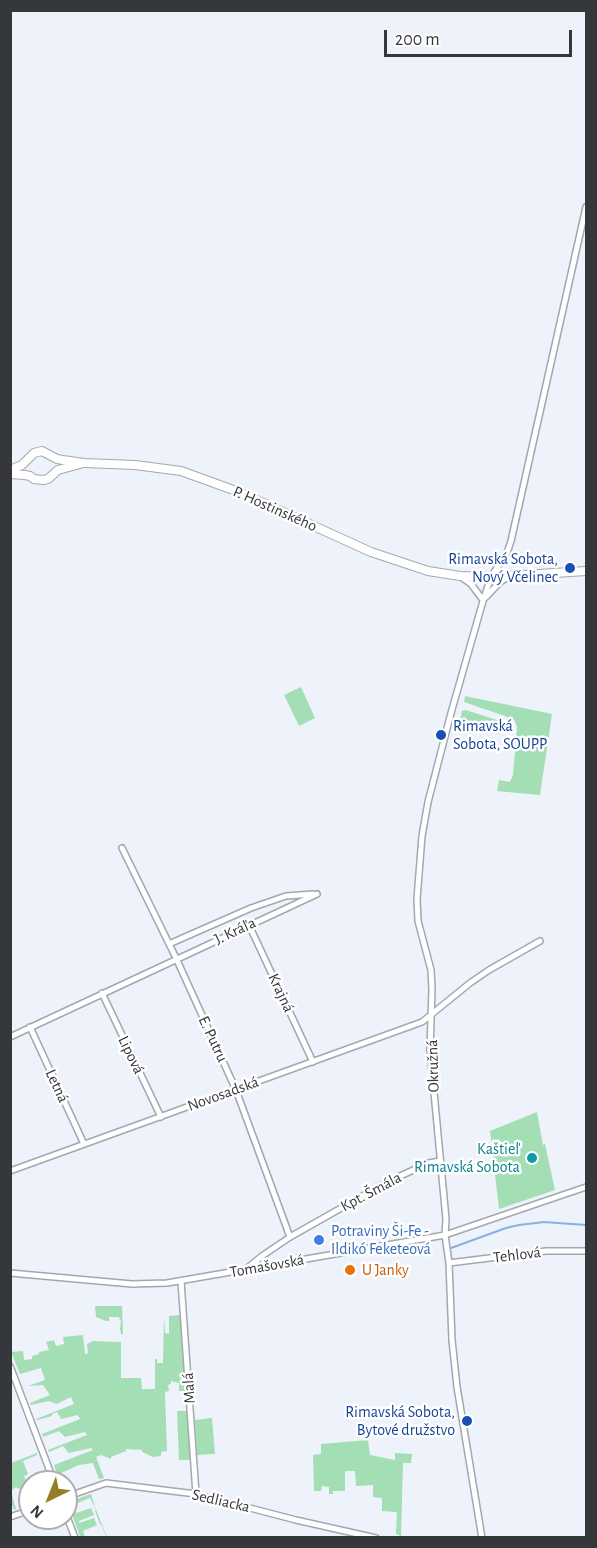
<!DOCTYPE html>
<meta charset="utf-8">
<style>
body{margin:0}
#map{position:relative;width:597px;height:1548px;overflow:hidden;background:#eef2fb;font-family:"Alegreya Sans",sans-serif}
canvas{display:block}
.frame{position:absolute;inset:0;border:12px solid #36373b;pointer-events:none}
.north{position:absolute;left:18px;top:1470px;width:60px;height:60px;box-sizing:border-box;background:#fff;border:2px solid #afafb1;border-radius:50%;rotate:223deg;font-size:16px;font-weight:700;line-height:24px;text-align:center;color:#36373b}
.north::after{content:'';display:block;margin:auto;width:21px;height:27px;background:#947d24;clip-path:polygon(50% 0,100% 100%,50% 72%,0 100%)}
.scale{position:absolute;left:384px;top:30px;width:188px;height:27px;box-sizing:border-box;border:3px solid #36373b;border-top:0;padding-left:8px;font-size:18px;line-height:21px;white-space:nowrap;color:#36373b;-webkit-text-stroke:4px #fff;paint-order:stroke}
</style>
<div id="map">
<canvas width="597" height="1548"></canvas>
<div class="frame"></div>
<div class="north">N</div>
<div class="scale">200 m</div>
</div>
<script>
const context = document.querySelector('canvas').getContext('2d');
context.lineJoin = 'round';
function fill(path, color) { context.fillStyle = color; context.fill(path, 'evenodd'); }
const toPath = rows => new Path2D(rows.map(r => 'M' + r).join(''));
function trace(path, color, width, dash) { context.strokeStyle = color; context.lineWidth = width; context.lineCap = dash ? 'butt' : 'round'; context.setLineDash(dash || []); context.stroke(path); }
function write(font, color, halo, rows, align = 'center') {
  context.font = font + ' "Alegreya Sans",sans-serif'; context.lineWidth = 5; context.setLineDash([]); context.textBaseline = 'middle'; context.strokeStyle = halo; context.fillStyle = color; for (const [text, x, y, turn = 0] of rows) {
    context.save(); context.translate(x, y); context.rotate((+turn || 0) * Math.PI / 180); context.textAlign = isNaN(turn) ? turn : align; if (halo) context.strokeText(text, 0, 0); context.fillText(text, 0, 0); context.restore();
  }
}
fill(toPath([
 [301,687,315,718,299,726,284,695],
 [465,696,552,714,540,795,497,791,499,780,510,782,513,775,517,727,515,721,505,716,464,702],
 [466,710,500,721,502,723,500,734,465,724,463,733,458,732,462,711],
 [537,1112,543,1145,545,1144,555,1190,499,1209,490,1131],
 [95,1306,122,1306,123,1334,121,1334,120,1329,121,1321,120,1320,119,1317,109,1317,109,1321,106,1321,96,1317],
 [180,1315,187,1391,179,1391,179,1383,171,1381,171,1384,168,1385,169,1391,165,1392,167,1451,161,1452,161,1456,153,1457,142,1452,142,1450,126,1449,126,1451,111,1457,111,1459,101,1455,96,1457,104,1478,99,1479,93,1463,79,1465,57,1475,54,1465,93,1450,91,1448,69,1453,63,1446,49,1452,48,1450,87,1435,85,1432,65,1437,59,1431,43,1437,42,1434,80,1419,78,1415,61,1419,57,1412,52,1414,52,1416,37,1420,36,1419,74,1404,71,1397,57,1404,49,1401,31,1405,30,1403,50,1395,43,1385,28,1386,45,1380,41,1368,20,1374,11,1352,23,1351,24,1360,32,1359,32,1356,39,1354,39,1352,49,1350,46,1342,54,1340,56,1346,64,1344,63,1337,83,1335,85,1354,88,1353,87,1344,93,1341,121,1342,121,1378,141,1378,142,1389,155,1389,155,1359,157,1359,157,1363,163,1363,164,1316,165,1333,169,1334,169,1316],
 [177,1411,188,1411,192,1460,179,1460],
 [212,1418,215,1454,197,1455,195,1420],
 [368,1440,370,1455,395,1460,395,1453,412,1454,411,1463,403,1463,401,1536,396,1534,397,1512,382,1511,382,1498,373,1497,373,1485,356,1486,355,1471,345,1471,345,1491,333,1491,333,1494,329,1494,329,1487,322,1486,321,1491,314,1491,313,1455,321,1454,321,1444],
 [37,1453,37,1455,23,1461,28,1474,24,1476,30,1488,30,1496,26,1487,19,1489,16,1487,13,1489,11,1492,16,1509,14,1510,11,1501,11,1463],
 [91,1494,95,1507,107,1537,105,1537,106,1536,101,1524,100,1524,95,1511,96,1510,90,1498,73,1505,76,1513,91,1508,94,1515,79,1521,79,1523,94,1518,97,1525,83,1531,85,1537,80,1537,68,1502]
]), '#a3deb5');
trace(toPath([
 [451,1248,506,1228,519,1225,544,1222,586,1225]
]), '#85b1e6', 2);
const street = toPath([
 [461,577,471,584,483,600],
 [486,597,499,583,508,577],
 [122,848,176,958,236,1090,290,1237],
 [249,925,313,1062],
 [169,944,251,908,286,896,313,894],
 [102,993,161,1117],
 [30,1027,84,1144],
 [10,1037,317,894],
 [10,1171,422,1022,470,983,489,970,540,941],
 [449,1263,546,1251,586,1251],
 [246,1269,262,1256,290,1237,389,1181,429,1163,440,1161],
 [10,1273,132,1284,167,1283,445,1235,586,1187],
 [181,1281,196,1494],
 [10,1366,54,1482],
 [66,1497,106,1483,196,1494,296,1520,376,1538],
 [66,1514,75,1538],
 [10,1517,30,1510],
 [482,1538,457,1387,452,1340,449,1263,445,1235,446,1219,430,1050,432,989,431,970,418,921,417,899,422,836,428,802,451,713,483,601,491,577,507,553,511,541,586,207]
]);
const secondary = toPath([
 [10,470,22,465,34,453,42,451,57,459,63,460,84,463,135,465,181,471,239,492,371,552,428,571,460,576,491,577,586,571],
 [10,474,25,475,30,476,34,479,43,480,48,479,58,470,80,464]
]);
trace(street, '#a3a8b0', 8);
trace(secondary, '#a3a8b0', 10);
trace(street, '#fff', 5);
trace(secondary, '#fff', 8);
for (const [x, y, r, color] of [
 [570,568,6,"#1a4fb4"],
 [441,735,6,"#1a4fb4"],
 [532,1158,6,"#0f9aa8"],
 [319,1240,6,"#3f7fe0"],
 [350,1270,6,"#e8710a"],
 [467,1421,6,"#1a4fb4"]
]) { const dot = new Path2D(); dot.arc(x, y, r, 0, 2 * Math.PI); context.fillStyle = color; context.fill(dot); trace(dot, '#fff', 2); }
write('16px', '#36373b', '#fff', [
 ["P. Hostinského",275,509,24],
 ["J. Kráľa",235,931,-25],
 ["Krajná",281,993,65],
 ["E. Putru",213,1039,65],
 ["Lipová",131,1055,64],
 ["Okružná",433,1066,-92],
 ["Letná",57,1086,65],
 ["Novosadská",223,1094,-20],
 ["Kpt. Šmála",371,1192,-28],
 ["Tehlová",517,1255,-7],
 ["Tomašovská",267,1266,-10],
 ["Malá",189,1388,-94],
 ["Sedliacka",221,1501,13]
]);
write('16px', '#164399', '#fff', [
 ["Rimavská Sobota,",558,559],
 ["Nový Včelinec",558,577],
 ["Rimavská",453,726,"left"],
 ["Sobota, SOUPP",453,744,"left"],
 ["Rimavská Sobota,",455,1412],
 ["Bytové družstvo",455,1430]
], 'right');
write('16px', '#0d838f', '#fff', [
 ["Kaštieľ",520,1149],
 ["Rimavská Sobota",520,1167]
], 'right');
write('16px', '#366cbe', '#fff', [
 ["Potraviny Ši-Fe -",331,1231],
 ["Ildikó Feketeová",331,1249]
], 'left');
write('16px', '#c56008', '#fff', [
 ["U Janky",362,1270]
], 'left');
</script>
